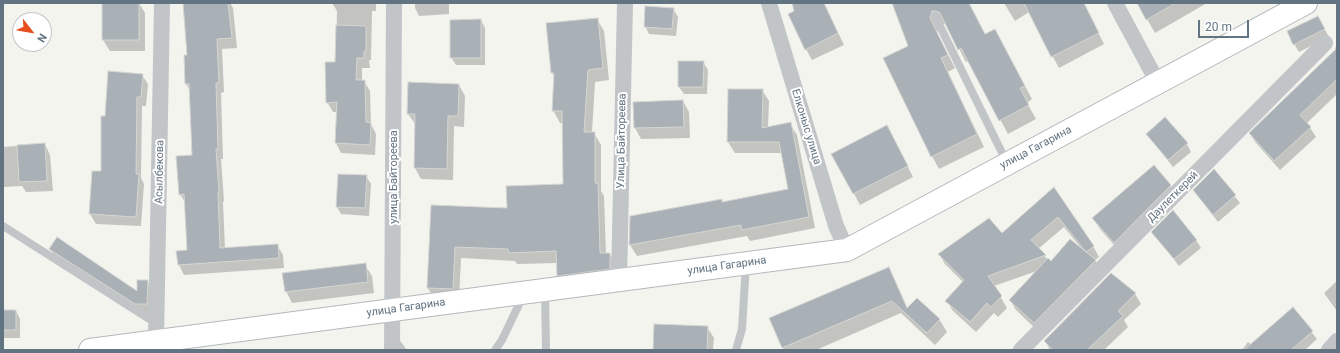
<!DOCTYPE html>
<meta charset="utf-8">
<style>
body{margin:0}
#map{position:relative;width:1340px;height:353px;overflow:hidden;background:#f4f4ef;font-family:Roboto,sans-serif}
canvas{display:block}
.frame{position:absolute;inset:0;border:4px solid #627381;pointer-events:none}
.north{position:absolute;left:12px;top:12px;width:40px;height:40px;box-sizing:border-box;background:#fff;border:1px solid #c0c7cd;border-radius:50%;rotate:121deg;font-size:11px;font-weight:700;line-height:16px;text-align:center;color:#627381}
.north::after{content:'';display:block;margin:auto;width:14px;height:18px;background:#e64f1d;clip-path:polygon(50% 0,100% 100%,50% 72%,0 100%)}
.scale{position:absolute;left:1198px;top:20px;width:51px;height:18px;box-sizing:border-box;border:2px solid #627381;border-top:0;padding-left:5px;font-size:12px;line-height:14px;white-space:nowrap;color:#627381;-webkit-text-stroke:3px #fff;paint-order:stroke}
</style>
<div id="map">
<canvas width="1340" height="353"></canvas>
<div class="frame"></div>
<div class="north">N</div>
<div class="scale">20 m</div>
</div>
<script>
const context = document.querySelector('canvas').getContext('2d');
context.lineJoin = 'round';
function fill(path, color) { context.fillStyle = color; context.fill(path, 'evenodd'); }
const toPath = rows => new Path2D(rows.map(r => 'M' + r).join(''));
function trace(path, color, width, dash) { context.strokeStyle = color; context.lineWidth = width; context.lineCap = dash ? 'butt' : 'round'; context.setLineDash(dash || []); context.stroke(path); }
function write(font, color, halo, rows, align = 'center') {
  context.font = font + ' Roboto,sans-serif'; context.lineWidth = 4; context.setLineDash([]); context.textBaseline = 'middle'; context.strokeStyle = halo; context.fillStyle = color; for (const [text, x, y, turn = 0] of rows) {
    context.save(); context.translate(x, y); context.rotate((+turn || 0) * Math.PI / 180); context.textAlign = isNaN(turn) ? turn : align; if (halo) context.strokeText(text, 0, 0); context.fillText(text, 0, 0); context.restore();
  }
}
fill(toPath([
 [103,3,139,3,145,13,145,51,110,51,103,40],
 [184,3,230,3,233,8,237,48,222,49,224,92,221,93,223,159,221,159,224,201,223,202,225,249,277,245,283,255,284,268,184,275,179,265,178,252,188,251,186,204,180,194,193,156,191,92,186,84,188,56],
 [332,3,376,3,376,11,372,11,371,60,369,60,370,68,362,68,362,81,364,81,370,91,371,124,376,134,375,155,341,153,336,143,337,112,333,112,327,102,336,63,337,11],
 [415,3,449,3,449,14,419,16,415,8],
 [793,3,824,3,844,45,812,60,806,49],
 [893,3,968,3,985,35,995,30,1032,99,1027,103,1036,119,1008,134,969,61,966,62,947,25,944,24,940,24,937,33,955,68,948,72,984,147,939,169,932,156,909,47],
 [1004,3,1083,3,1104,44,1059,68,1029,12,1015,21],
 [1138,3,1207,3,1155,33],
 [673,9,678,17,676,36,649,34,645,26],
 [597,19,604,31,609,80,595,82,592,133,594,133,601,145,601,191,604,196,606,254,610,254,616,266,616,281,565,287,558,275,557,263,517,264,515,261,461,258,459,301,435,300,428,288,432,206,508,209,564,185,563,123,560,123,553,110,555,77,552,73,548,24],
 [481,20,485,28,485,65,456,65,451,57],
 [1322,25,1329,37,1299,52,1294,44],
 [1337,46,1337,94,1307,123,1316,137,1280,170,1256,143,1250,134,1336,51,1335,48],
 [703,62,708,70,707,94,684,94,679,87],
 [142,75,148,84,146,106,142,106,141,178,144,184,141,226,96,224,90,214,102,172,106,117],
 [459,85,465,96,464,127,454,126,453,180,421,179,415,168,416,125,408,114],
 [762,90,769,101,768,128,790,124,797,135,815,228,750,241,747,236,637,256,630,245,721,200,723,203,789,190,782,153,735,153,728,142],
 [683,101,689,112,690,138,641,139,635,128],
 [1147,134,1187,144,1191,152,1173,167],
 [893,137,913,177,860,205,833,154],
 [45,144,50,155,53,191,26,192,22,186,3,187,3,147],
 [1214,170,1240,203,1218,222,1194,190],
 [366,176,371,184,369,216,341,214,337,207],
 [1170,185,1177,197,1121,253,1100,229,1093,218],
 [1053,188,1093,246,1099,257,1095,260,1101,271,1040,333,1016,310,1010,300,1037,271,994,286,1007,308,998,317,994,313,976,332,953,311,947,301,963,282,945,264,939,254,1002,234],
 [1064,227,1081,248,1051,263,1038,249],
 [1153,232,1196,240,1201,248,1179,266],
 [50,249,138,293,147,281,153,291,153,314,142,314,56,259],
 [365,265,372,276,374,293,292,303,286,291],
 [889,268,908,309,939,319,947,332,935,345,901,313,816,350,784,350,770,319],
 [1337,281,1337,311,1324,293],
 [1135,294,1141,304,1124,320,1128,327,1104,350,1050,350,1045,341],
 [1293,309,1317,339,1305,350,1242,350,1248,342,1252,345],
 [3,311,16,311,20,319,20,338,3,338],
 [707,327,714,338,713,350,654,350]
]), '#0003');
const building = toPath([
 [102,3,139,3,139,40,102,40,102,3],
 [183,3,228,3,232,38,217,39,219,83,216,83,218,149,216,149,219,192,218,192,220,248,278,244,279,258,178,265,176,251,187,250,184,194,179,195,176,156,192,155,189,84,185,84,184,55,187,55,183,3],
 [792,3,824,3,838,33,805,50,788,14,794,11,792,3],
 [892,3,969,3,985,34,995,29,1025,86,1020,88,1029,105,999,121,961,48,958,50,940,13,936,11,932,11,930,18,948,55,941,58,977,134,931,157,883,58,908,46,892,3],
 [1024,3,1084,3,1099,33,1051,57,1024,3],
 [1137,3,1176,3,1146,20,1137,3],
 [645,6,674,8,672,29,644,27,645,6],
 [1318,16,1325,29,1293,45,1287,31,1318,16],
 [598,18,603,68,588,70,584,132,595,132,595,183,598,183,600,253,610,253,610,269,557,276,556,251,509,253,508,249,455,247,453,289,427,288,431,205,507,208,506,186,563,184,562,111,552,111,554,73,551,73,546,23,598,18],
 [481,19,481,58,450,58,450,20,481,19],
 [336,25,366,26,366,51,364,51,364,58,357,58,356,80,365,80,366,122,371,123,370,145,335,143,337,102,326,103,325,62,335,62,336,25],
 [1337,48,1337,79,1300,115,1311,127,1274,161,1249,133,1337,48],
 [678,61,704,61,703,87,678,87,678,61],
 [108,71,143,74,141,97,137,97,136,174,139,174,136,217,89,214,92,171,101,171,101,116,105,116,108,71],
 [408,82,459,84,458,116,448,116,447,169,414,168,415,114,407,114,408,82],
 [728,89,763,89,762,128,791,122,809,217,742,230,741,225,629,245,630,216,722,199,722,202,788,189,779,142,727,142,728,89],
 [683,100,684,127,634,128,633,102,683,100],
 [1165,117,1188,143,1168,160,1146,134,1165,117],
 [887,125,908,166,853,194,831,154,887,125],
 [45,143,47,181,19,182,17,145,45,143],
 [1154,165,1171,185,1114,243,1092,218,1154,165],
 [1214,169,1236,195,1213,215,1193,190,1214,169],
 [338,174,367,175,365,208,336,207,338,174],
 [1054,187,1094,246,1086,252,1058,217,1031,240,1046,255,988,276,1002,296,991,307,987,303,970,322,945,301,964,280,938,254,989,218,1002,233,1054,187],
 [1173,210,1197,240,1174,259,1151,232,1173,210],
 [57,237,137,291,137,280,148,280,147,304,135,304,49,249,57,237],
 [1070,239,1096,260,1034,323,1009,300,1048,258,1051,261,1070,239],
 [366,263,368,282,285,292,282,273,366,263],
 [889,267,907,308,917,298,940,319,927,333,892,301,782,348,769,318,889,267],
 [1111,273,1136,293,1118,311,1123,316,1087,350,1053,350,1044,341,1111,273],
 [1293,307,1313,331,1291,350,1244,350,1293,307],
 [3,310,16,310,16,330,3,330,3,310],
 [654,324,708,326,707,350,653,350,654,324]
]);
fill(building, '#a9b1b6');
trace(building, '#d5d5d2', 1);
const secondary = toPath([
 [90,350,847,250,1306,3]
]);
trace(secondary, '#b3b8bc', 24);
trace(toPath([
 [935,16,1007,163],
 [3,226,157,324],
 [545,291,546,350],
 [394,339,402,350],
 [495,350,502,340,523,296],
 [736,350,742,329,746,264]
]), '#c1c5c8', 8);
trace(toPath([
 [769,3,836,226,847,250],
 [1115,3,1158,83],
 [619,280,625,3],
 [156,341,162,3],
 [392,350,394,3],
 [1021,350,1325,43],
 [1329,350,1337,341]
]), '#c1c5c8', 16);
trace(secondary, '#fff', 22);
write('11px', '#627381', '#fff', [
 ["Елконыс улица",806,127,73],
 ["Улица Байтореева",622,141,-89],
 ["улица Гагарина",1036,148,-28],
 ["Асылбекова",160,172,-89],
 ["улица Байтореева",394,177,-90],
 ["Даулеткерей",1173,197,-45],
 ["улица Гагарина",727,266,-8],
 ["улица Гагарина",406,308,-8]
]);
</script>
